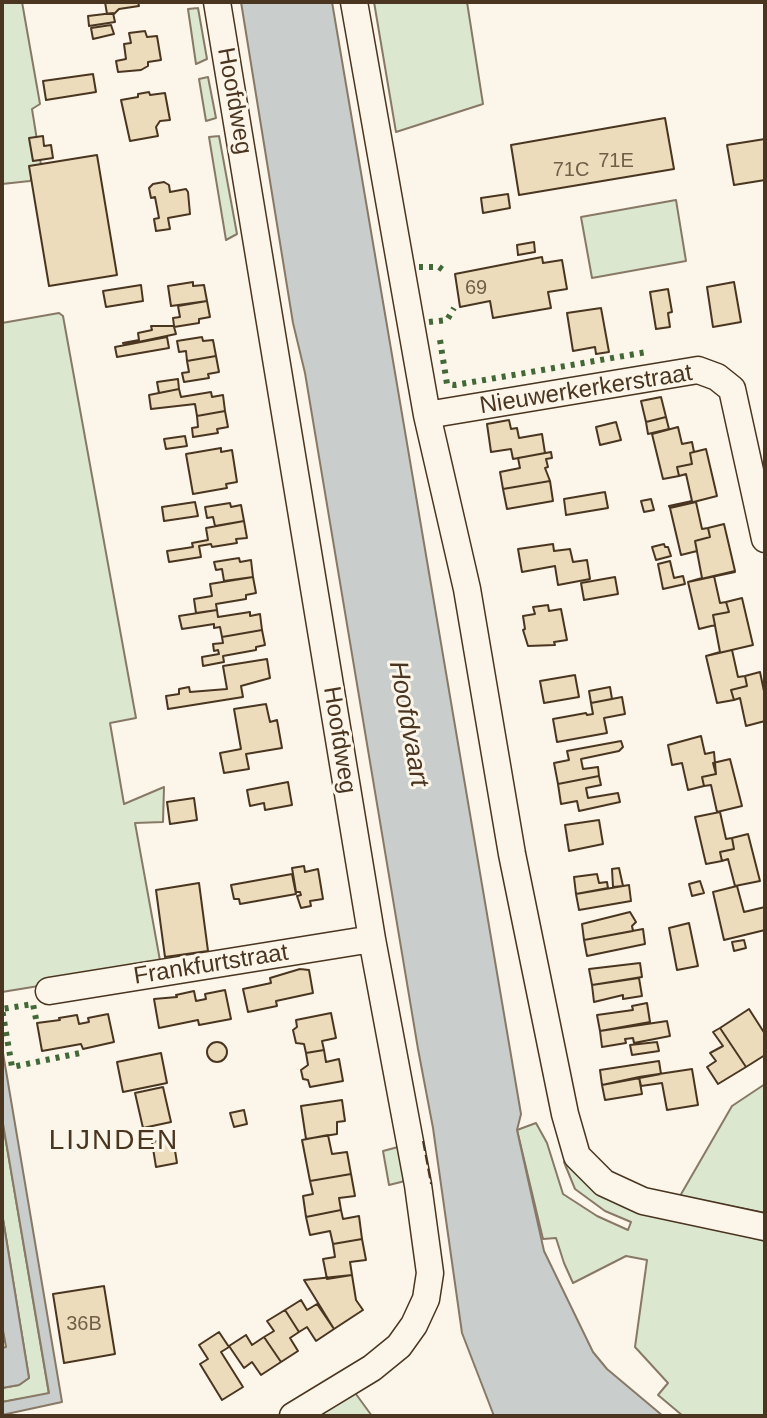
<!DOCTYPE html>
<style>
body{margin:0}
#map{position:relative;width:767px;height:1418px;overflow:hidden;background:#fbf6e9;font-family:Arial,sans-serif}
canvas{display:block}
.frame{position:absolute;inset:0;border:4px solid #4a3520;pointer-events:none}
</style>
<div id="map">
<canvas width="767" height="1418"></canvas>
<div class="frame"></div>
</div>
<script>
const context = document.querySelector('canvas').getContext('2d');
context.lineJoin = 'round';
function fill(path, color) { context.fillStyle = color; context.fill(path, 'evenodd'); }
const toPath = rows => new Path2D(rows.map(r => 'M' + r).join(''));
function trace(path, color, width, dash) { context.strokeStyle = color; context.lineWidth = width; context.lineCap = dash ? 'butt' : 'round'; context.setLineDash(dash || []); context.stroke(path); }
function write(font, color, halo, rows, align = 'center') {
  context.font = font + ' Arial,sans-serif'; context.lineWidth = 6; context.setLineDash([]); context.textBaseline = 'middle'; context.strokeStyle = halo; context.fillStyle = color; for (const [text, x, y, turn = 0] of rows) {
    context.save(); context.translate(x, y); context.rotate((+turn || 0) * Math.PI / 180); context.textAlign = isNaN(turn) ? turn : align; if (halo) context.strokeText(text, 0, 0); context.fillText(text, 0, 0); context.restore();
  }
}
const green = toPath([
 [2,2,22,2,40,104,32,109,41,165,30,181,2,184,2,2],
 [374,2,467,2,483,104,396,132,374,2],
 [198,8,207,59,196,64,188,9,198,8],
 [208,77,216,118,206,121,199,79,208,77],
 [219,136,237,234,226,240,209,137,219,136],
 [676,200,686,261,592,278,581,217,676,200],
 [59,313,63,316,136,718,110,723,124,804,164,787,163,822,135,823,161,966,2,992,2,323,59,313],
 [765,1084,765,1213,680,1196,732,1106,765,1084],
 [2,1118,49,1394,2,1402,2,1388,19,1385,29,1378,2,1213,2,1118],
 [536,1123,547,1143,563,1194,597,1216,628,1230,631,1222,605,1211,575,1189,564,1162,567,1159,742,1235,765,1241,765,1416,683,1416,658,1395,668,1383,635,1347,647,1260,626,1256,573,1283,564,1263,556,1238,543,1239,517,1130,536,1123],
 [398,1147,405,1181,389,1185,383,1151,398,1147],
 [353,1390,372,1416,308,1416,353,1390]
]);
fill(green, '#dce7d0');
trace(green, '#887966', 2);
const water = toPath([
 [241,2,332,2,521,1114,517,1130,544,1251,593,1352,607,1369,663,1416,494,1416,462,1333,433,1128,418,1049,305,373,293,323,241,2],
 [2,1047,62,1402,2,1415,2,1402,49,1393,2,1118,2,1047],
 [2,1213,29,1378,19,1385,2,1388,2,1348,6,1347,2,1325,2,1213]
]);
fill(water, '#c9cecd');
trace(water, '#887966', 2);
const building = toPath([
 [105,2,138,2,139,6,119,9,114,14,107,14,105,2],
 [113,13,115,22,89,26,88,16,113,13],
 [111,25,114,34,93,39,91,28,111,25],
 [145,31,147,37,157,36,161,60,148,62,148,66,141,70,118,72,116,61,126,59,124,44,131,43,129,33,145,31],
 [93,74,96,92,46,100,43,81,93,74],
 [149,92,150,95,165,93,170,120,160,121,156,127,158,136,130,141,121,100,138,97,138,94,149,92],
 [665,118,674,169,519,195,511,145,665,118],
 [43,136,44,146,51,145,53,158,33,161,29,138,43,136],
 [765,139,765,180,734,185,727,145,765,139],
 [97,155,117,275,49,286,29,166,97,155],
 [164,182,169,185,170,192,186,189,188,192,190,214,168,218,170,229,156,231,154,219,159,218,155,197,151,198,149,188,153,184,164,182],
 [508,194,510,208,483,213,481,198,508,194],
 [534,242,535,252,518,255,517,245,534,242],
 [542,257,543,263,562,260,567,289,548,292,551,308,493,318,490,301,460,307,455,274,542,257],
 [193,282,193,286,204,285,207,301,171,306,168,286,193,282],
 [734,282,741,322,713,327,707,287,734,282],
 [141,285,143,301,106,307,103,291,141,285],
 [668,289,672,312,668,313,670,327,656,329,650,292,668,289],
 [207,301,210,317,199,319,199,323,174,327,176,334,124,345,123,343,139,340,138,333,152,330,151,326,174,326,173,318,180,317,178,306,207,301],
 [601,308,609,352,596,354,595,347,573,351,567,313,601,308],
 [167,337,169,348,117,357,115,347,167,337],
 [202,337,203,341,213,340,216,356,187,361,186,351,179,352,177,341,202,337],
 [216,356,219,372,208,374,209,378,184,382,182,373,189,372,187,361,216,356],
 [178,379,179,389,159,393,157,382,178,379],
 [179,389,181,397,211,392,212,397,223,395,225,411,197,416,195,404,151,409,149,395,179,389],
 [661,397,666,417,646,422,641,401,661,397],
 [225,411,228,427,217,429,218,433,193,437,192,428,198,427,197,416,225,411],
 [666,417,669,429,648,434,646,422,666,417],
 [509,420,511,429,517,428,519,438,542,434,545,453,513,459,511,449,491,452,487,424,509,420],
 [616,422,621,440,600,445,596,427,616,422],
 [678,427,682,444,692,442,694,452,690,453,692,464,677,467,679,476,663,479,652,434,678,427],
 [185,436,187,446,166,449,164,439,185,436],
 [221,448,221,452,232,450,237,482,226,484,227,488,193,494,186,454,221,448],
 [706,449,717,496,670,508,669,506,692,501,686,474,679,476,677,467,692,464,690,453,706,449],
 [551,452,552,458,546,459,548,467,545,468,550,481,503,489,500,472,520,468,518,458,551,452],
 [550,481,553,501,507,509,503,489,550,481],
 [605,492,608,508,566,515,564,499,605,492],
 [651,499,654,510,644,512,641,501,651,499],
 [195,502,198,516,164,521,162,507,195,502],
 [696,502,702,529,708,528,710,537,695,541,697,551,681,555,670,508,696,502],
 [230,503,231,507,241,505,244,521,215,526,213,517,207,518,205,507,230,503],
 [244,521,247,538,236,539,237,543,212,547,211,544,199,546,201,557,169,562,167,551,193,547,192,543,208,540,206,528,244,521],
 [724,524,735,571,688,582,702,578,695,541,710,537,708,528,724,524],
 [553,544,554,551,570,549,573,562,587,560,590,579,558,585,555,566,522,572,518,549,553,544],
 [664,544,665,547,668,547,671,556,656,560,652,547,664,544],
 [239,558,240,562,251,560,253,577,224,581,222,569,216,570,214,562,239,558],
 [670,561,674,578,683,576,685,584,663,589,658,564,670,561],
 [735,572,714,576,720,603,726,602,729,612,713,615,715,625,699,629,688,582,735,572],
 [253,577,256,593,246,595,246,599,216,604,217,610,196,613,194,599,212,596,210,584,253,577],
 [615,577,618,594,584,600,581,583,615,577],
 [742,598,753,645,706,656,720,652,713,615,729,612,726,602,742,598],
 [548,605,549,611,561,609,567,640,554,642,555,645,528,646,523,630,525,629,523,616,535,614,533,607,548,605],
 [217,610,218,617,250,612,250,616,260,614,262,630,222,637,220,627,214,628,214,624,182,629,179,616,217,610],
 [262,630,265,645,256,647,256,650,223,656,224,662,203,666,202,657,219,654,218,650,214,651,213,644,223,643,222,637,262,630],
 [732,650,738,677,745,676,747,686,731,690,734,700,717,703,706,656,732,650],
 [267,659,270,678,241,686,243,697,168,709,166,696,179,694,179,689,189,687,190,692,227,689,223,666,267,659],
 [760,672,765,696,765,721,746,726,740,698,734,700,731,690,747,686,745,676,760,672],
 [575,675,579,697,544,703,540,681,575,675],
 [610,687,612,699,591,703,589,691,610,687],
 [622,697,625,714,604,718,607,733,557,742,553,719,586,713,587,715,593,714,591,703,622,697],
 [266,704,270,722,277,720,282,748,246,754,249,769,224,773,220,753,241,749,234,709,266,704],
 [701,736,705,754,714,752,716,774,702,777,704,786,688,790,682,763,672,765,668,745,701,736],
 [621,741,623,747,619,751,581,759,583,769,598,767,599,776,558,784,554,763,569,760,567,751,621,741],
 [730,759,742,806,717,812,711,785,704,786,702,777,716,774,713,763,730,759],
 [599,776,601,785,586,788,588,798,618,793,620,802,579,811,577,801,561,804,558,784,599,776],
 [288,782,292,805,265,810,264,803,250,806,247,790,288,782],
 [194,798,197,820,170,824,167,802,194,798],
 [720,812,726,839,732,838,734,849,720,852,722,861,706,864,695,817,720,812],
 [599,820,603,844,569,851,565,825,599,820],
 [748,834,760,881,735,886,728,859,722,861,720,852,734,849,732,838,748,834],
 [304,866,305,872,318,869,323,899,310,901,311,906,301,908,297,896,301,895,300,892,296,892,292,868,304,866],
 [619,868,623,886,613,887,612,869,619,868],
 [292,874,296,894,240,904,239,899,234,899,231,885,292,874],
 [597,874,599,883,607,882,608,888,576,894,574,877,597,874],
 [700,881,704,893,692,896,689,884,700,881],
 [199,883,208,951,165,957,156,890,199,883],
 [629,885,631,901,579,910,576,894,629,885],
 [737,886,744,912,765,907,765,930,724,940,713,892,737,886],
 [630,912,636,922,632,926,633,931,584,940,582,924,630,912],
 [689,923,698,966,677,970,669,928,689,923],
 [643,929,645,944,587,956,584,940,643,929],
 [744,940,746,948,734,951,732,942,744,940],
 [640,963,642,977,592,985,589,969,640,963],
 [300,969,309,970,313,993,276,1001,277,1006,248,1012,243,989,271,983,270,978,300,969],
 [639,978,642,996,623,999,623,995,594,1002,592,985,639,978],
 [225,990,231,1019,199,1025,198,1020,159,1028,154,999,177,997,176,995,194,991,196,1001,206,999,205,994,225,990],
 [647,1003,650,1022,600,1031,597,1015,633,1010,632,1006,647,1003],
 [749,1009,765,1034,765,1055,746,1067,720,1028,749,1009],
 [331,1013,336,1038,322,1041,324,1050,306,1053,304,1044,296,1043,293,1030,297,1027,296,1020,331,1013],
 [108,1014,114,1042,83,1049,81,1044,42,1051,37,1023,60,1020,59,1018,77,1015,79,1024,89,1022,88,1018,108,1014],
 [667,1021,670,1036,634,1043,633,1038,625,1039,626,1043,602,1047,600,1031,667,1021],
 [720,1028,746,1067,718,1084,707,1067,716,1061,710,1053,723,1046,713,1032,720,1028],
 '207 1052a10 10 0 1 1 20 0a10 10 0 1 1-20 0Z',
 [657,1042,659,1051,632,1055,630,1045,657,1042],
 [324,1050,326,1062,339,1059,343,1081,310,1087,308,1080,303,1079,301,1070,308,1065,306,1053,324,1050],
 [161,1053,167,1083,123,1092,117,1062,161,1053],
 [659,1061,661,1074,602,1085,600,1070,659,1061],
 [692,1069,698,1105,667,1110,662,1083,641,1086,639,1077,692,1069],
 [639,1077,642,1094,605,1100,602,1085,639,1077],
 [163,1087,171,1122,143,1128,135,1093,163,1087],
 [342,1100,345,1121,337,1122,337,1134,306,1139,301,1106,342,1100],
 [244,1110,247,1124,234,1127,230,1113,244,1110],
 [328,1135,332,1154,347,1152,351,1174,310,1181,302,1140,328,1135],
 [173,1138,177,1163,156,1167,152,1142,173,1138],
 [351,1174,355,1196,339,1198,341,1210,306,1217,303,1196,313,1194,310,1181,351,1174],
 [341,1210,343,1219,359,1216,362,1239,333,1244,330,1231,310,1235,306,1217,341,1210],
 [362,1239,366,1260,350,1262,352,1275,327,1279,323,1259,335,1257,333,1244,362,1239],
 [352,1275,356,1300,363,1310,334,1329,304,1280,352,1275],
 [104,1286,115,1354,64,1363,53,1294,104,1286],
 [301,1300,307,1310,317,1304,334,1329,316,1341,307,1327,299,1332,285,1310,301,1300],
 [285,1310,299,1332,290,1338,298,1351,281,1362,264,1337,274,1331,267,1321,285,1310],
 [219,1332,229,1347,221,1352,243,1387,222,1400,200,1364,208,1359,199,1345,219,1332],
 [246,1335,252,1345,264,1337,281,1362,261,1375,252,1362,244,1368,229,1346,246,1335]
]);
fill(building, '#ecdcbc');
trace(building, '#4a3520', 2);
const minor = toPath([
 [217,2,372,939,418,1185,430,1273,426,1299,414,1325,399,1346,372,1368,293,1416],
 [354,2,427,415,467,589,512,854,565,1114,577,1156,604,1183,643,1201,765,1227],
 [427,415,698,370,717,377,732,389,765,539],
 [49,991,372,939]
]);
trace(minor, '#4a3520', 29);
trace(minor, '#fbf6e9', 26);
trace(toPath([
 [419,267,439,267,446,272],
 [429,322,447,320,454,308],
 [440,340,447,384,455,385,647,352],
 [36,1019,33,1004,2,1009,12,1067,80,1053]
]), '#436837', 6, [4, 6]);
trace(toPath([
 [423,1141,431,1184]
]), '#4a3520', 2, [10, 4]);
write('20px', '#725f47', null, [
 ["71E",616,161],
 ["71C",571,170],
 ["69",476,288],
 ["36B",84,1324]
]);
write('24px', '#4a3520', '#fbf6e9', [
 ["Hoofdweg",234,101,80],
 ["Nieuwerkerkerstraat",586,390,-9],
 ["Hoofdweg",339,740,81],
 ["Frankfurtstraat",211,965,-9]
]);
write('italic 26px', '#4a3520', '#fbf6e9', [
 ["Hoofdvaart",408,724,80]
]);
context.letterSpacing = '2px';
write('28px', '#4a3520', '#fbf6e9', [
 ["LIJNDEN",114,1141]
]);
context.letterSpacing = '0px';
</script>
